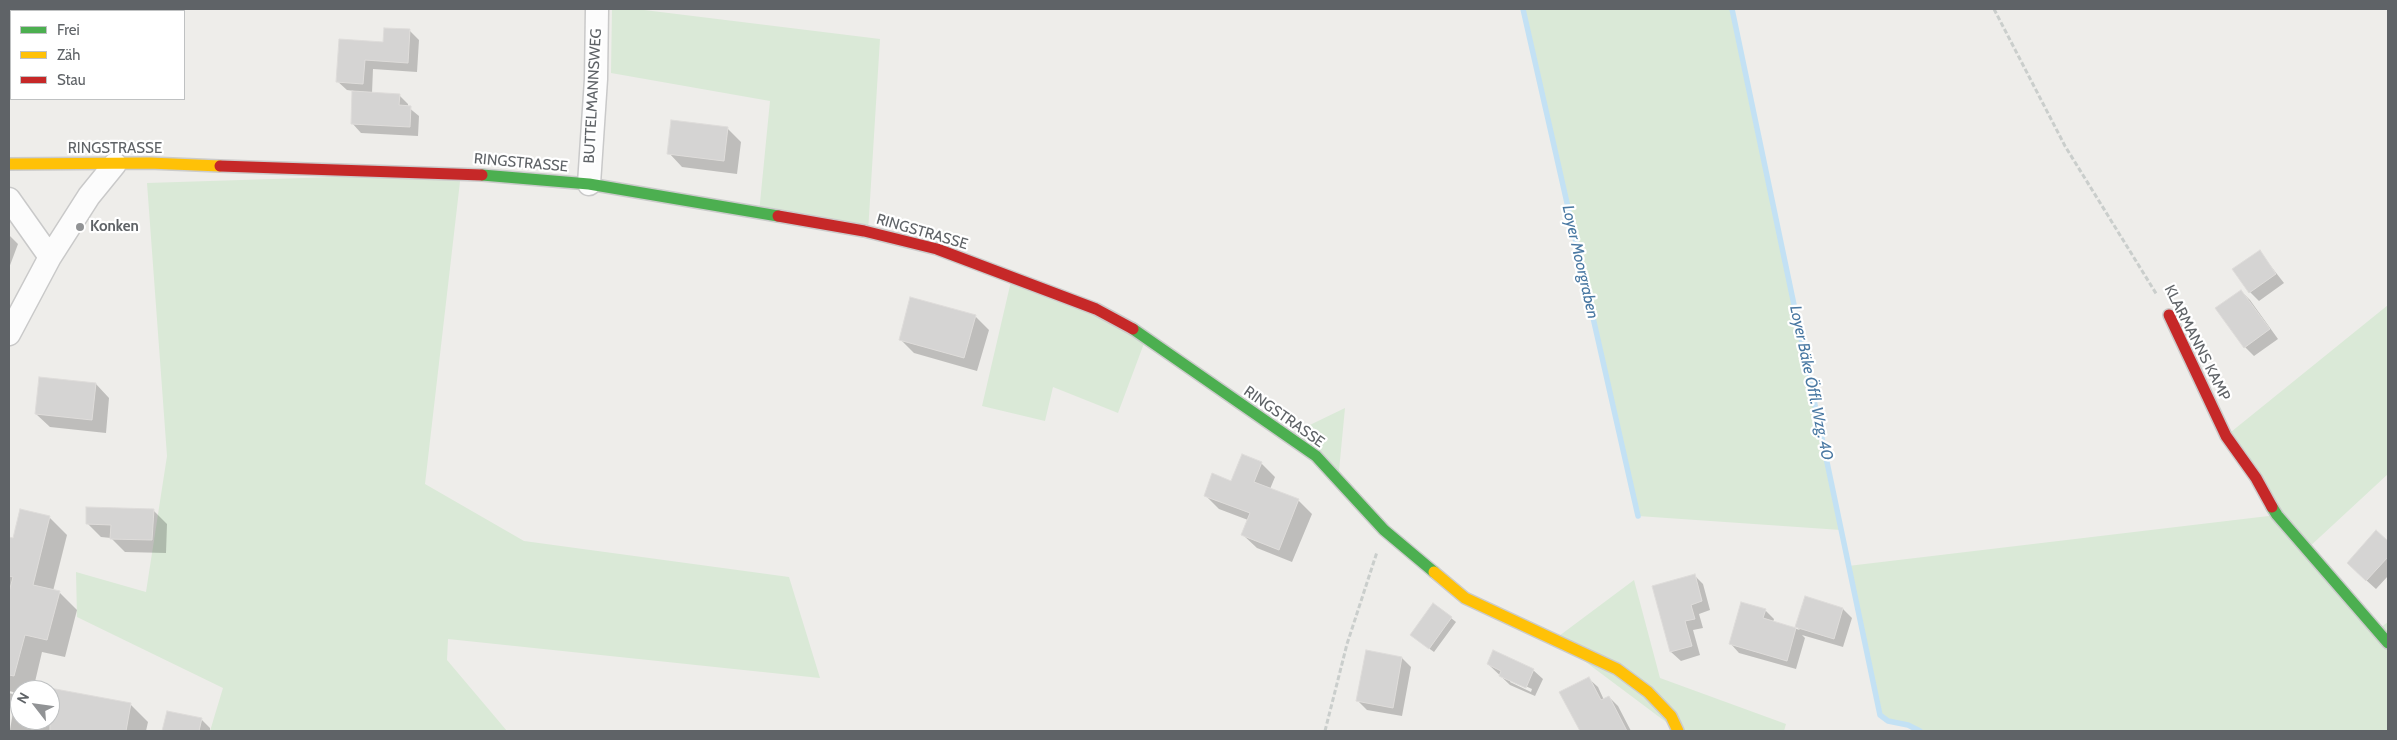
<!DOCTYPE html>
<meta charset="utf-8">
<style>
body{margin:0}
#map{position:relative;width:2397px;height:740px;overflow:hidden;background:#eeedea;font-family:Cabin,sans-serif}
canvas{display:block}
.frame{position:absolute;inset:0;border:10px solid #5f6367;pointer-events:none}
.legend{position:absolute;left:10px;top:10px;width:175px;height:90px;box-sizing:border-box;background:#fff;border:1px solid #bfc1c2;margin:0;padding:6px 9px;list-style:none;font-size:15px;color:#5f6367}
.legend li{display:flex;align-items:center;gap:10px;height:25px}
.legend b{width:25px;border:1px solid #bfc1c2}
.north{position:absolute;left:10px;top:680px;width:50px;height:50px;box-sizing:border-box;background:#fff;border:1px solid #bfc1c2;border-radius:50%;rotate:300deg;font-size:14px;font-weight:700;line-height:20px;text-align:center;color:#5f6367}
.north::after{content:'';display:block;margin:auto;width:18px;height:22px;background:#919395;clip-path:polygon(50% 0,100% 100%,50% 72%,0 100%)}
</style>
<div id="map">
<canvas width="2397" height="740"></canvas>
<div class="frame"></div>
<ul class="legend">
<li><b style="height:6px;background:#4caf50"></b>Frei</li>
<li><b style="height:6px;background:#ffc107"></b>Zäh</li>
<li><b style="height:6px;background:#c62828"></b>Stau</li>
</ul>
<div class="north">N</div>
</div>
<script>
const context = document.querySelector('canvas').getContext('2d');
context.lineJoin = 'round';
function fill(path, color) { context.fillStyle = color; context.fill(path, 'evenodd'); }
const toPath = rows => new Path2D(rows.map(r => 'M' + r).join(''));
function trace(path, color, width, dash) { context.strokeStyle = color; context.lineWidth = width; context.lineCap = dash ? 'butt' : 'round'; context.setLineDash(dash || []); context.stroke(path); }
function write(font, color, halo, rows, align = 'center') {
  context.font = font + ' Cabin,sans-serif'; context.lineWidth = 4.5; context.setLineDash([]); context.textBaseline = 'middle'; context.strokeStyle = halo; context.fillStyle = color; for (const [text, x, y, turn = 0] of rows) {
    context.save(); context.translate(x, y); context.rotate((+turn || 0) * Math.PI / 180); context.textAlign = isNaN(turn) ? turn : align; if (halo) context.strokeText(text, 0, 0); context.fillText(text, 0, 0); context.restore();
  }
}
fill(toPath([
 [612,9,636,9,880,39,868,232,759,213,770,101,611,73],
 [1523,9,1732,9,1841,530,1638,516],
 [461,173,425,484,524,541,789,577,820,678,448,639,447,660,507,731,210,731,223,688,77,617,76,572,146,592,167,456,147,183],
 [1012,277,1146,338,1118,413,1053,387,1045,421,982,406],
 [2388,305,2388,474,2307,549,2377,630,2388,622,2388,731,1920,731,1908,725,1888,721,1880,715,1848,566,2277,515,2226,436],
 [1345,408,1338,481,1287,436],
 [1634,580,1660,678,1786,724,1784,731,1678,731,1555,639]
]), '#dae9d7');
fill(toPath([
 [410,31,419,40,417,72,373,69,372,93,399,95,408,104,408,107,419,116,418,136,361,133,352,123,354,91,347,90,337,81,384,43],
 [727,128,741,142,737,174,682,167,669,153],
 [9,235,18,244,9,268],
 [2259,251,2284,283,2259,301,2250,292],
 [2241,291,2250,300,2278,339,2254,356,2245,347],
 [975,316,989,330,977,371,914,353,900,339],
 [96,384,109,398,106,433,50,427,36,414],
 [1261,463,1275,477,1270,489,1298,500,1312,514,1292,562,1257,548,1243,535,1248,520,1219,509,1205,495,1232,482],
 [153,510,167,524,166,553,125,552,111,538,101,537,87,523],
 [49,517,67,535,53,591,59,592,77,610,65,657,42,652,34,686,130,704,148,722,146,731,10,730,14,706,9,705,9,693,16,695,17,693,9,691,9,597,11,589,9,589,9,539,14,540],
 [20,690,50,690,50,720,20,720],
 [2376,532,2388,543,2388,576,2376,589,2357,572],
 [1694,575,1703,584,1710,610,1699,614,1703,628,1693,630,1700,655,1681,661,1671,652,1654,587],
 [1843,609,1852,618,1843,647,1802,635,1805,638,1796,669,1739,653,1730,643,1765,610,1774,619,1773,622,1800,630,1797,627],
 [1451,618,1456,622,1434,652,1416,639],
 [1402,658,1411,667,1402,716,1367,710,1358,701],
 [1488,664,1533,670,1543,679,1535,696,1510,685],
 [1510,679,1532,689,1531,692,1510,682],
 [1588,678,1598,687,1604,700,1609,697,1618,706,1631,731,1581,731,1561,692],
 [168,712,201,719,210,728,210,731,164,731]
]), '#0003');
trace(toPath([
 [1523,9,1638,516],
 [1732,9,1880,715,1888,721,1908,725,1920,731]
]), '#c3e1f4', 5.5);
const building = toPath([
 [384,28,410,29,408,63,365,60,363,84,336,82,339,39,383,42,384,28],
 [352,91,400,94,399,105,411,106,410,127,351,124,352,91],
 [671,120,728,127,724,161,667,154,671,120],
 [2260,250,2276,274,2249,293,2232,269,2260,250],
 [2241,290,2270,329,2244,348,2215,308,2241,290],
 [910,297,976,315,964,358,899,340,910,297],
 [39,377,96,383,92,420,35,414,39,377],
 [1242,454,1262,462,1254,482,1299,499,1279,550,1241,535,1250,513,1204,496,1212,473,1231,481,1242,454],
 [86,507,154,509,152,540,110,539,111,525,86,524,86,507],
 [20,509,50,516,33,585,60,591,47,640,25,635,14,676,9,675,9,592,13,577,9,576,9,537,13,538,20,509],
 [2376,530,2388,541,2388,557,2366,581,2347,563,2376,530],
 [1695,574,1702,601,1691,605,1695,619,1685,621,1692,646,1670,652,1652,586,1695,574],
 [1805,596,1843,608,1834,639,1795,627,1805,596],
 [1741,602,1766,609,1763,618,1796,628,1787,661,1729,644,1741,602],
 [1433,603,1452,617,1429,649,1410,635,1433,603],
 [1366,650,1402,657,1393,708,1356,701,1366,650],
 [1493,650,1534,669,1526,688,1499,676,1501,671,1487,664,1493,650],
 [1589,677,1601,700,1609,696,1627,731,1580,731,1559,692,1589,677],
 [50,688,131,703,126,731,50,731,50,688],
 [167,711,202,718,199,731,162,731,167,711]
]);
fill(building, '#d5d4d3');
trace(building, '#dedcda', 1);
const street = toPath([
 [589,184,596,79,597,9],
 [9,199,50,257],
 [9,334,50,257,89,196,115,164]
]);
const fast = toPath([
 [482,175,589,184,778,216],
 [1133,329,1316,456,1384,530,1434,572],
 [2272,507,2277,515,2388,643]
]);
const slow = toPath([
 [9,164,149,163,220,166],
 [1434,572,1465,598,1617,669,1648,692,1671,716,1678,731]
]);
const jam = toPath([
 [220,166,482,175],
 [778,216,864,231,937,249,1096,309,1133,329],
 [2169,315,2226,436,2256,478,2272,507]
]);
trace(street, '#c9c9c9', 25);
trace(fast, '#cbcbcb', 14);
trace(slow, '#cbcbcb', 14);
trace(jam, '#cbcbcb', 14);
trace(toPath([
 [1994,9,2065,146,2157,295],
 [1325,731,1347,644,1377,552]
]), '#cacecc', 3, [5, 2.5]);
trace(street, '#fcfcfc', 22);
trace(fast, '#4caf50', 11);
trace(slow, '#ffc107', 11);
trace(jam, '#c62828', 11);
for (const [x, y, r, color] of [
 [80,227,5,"#919395"]
]) { const dot = new Path2D(); dot.arc(x, y, r, 0, 2 * Math.PI); context.fillStyle = color; context.fill(dot); trace(dot, '#fff', 2); }
write('15px', '#5f6367', '#fff', [
 ["BUTTELMANNSWEG",593,96,-87],
 ["RINGSTRASSE",115,149],
 ["RINGSTRASSE",521,163,5],
 ["RINGSTRASSE",922,232,16],
 ["KLARMANNS KAMP",2197,343,63],
 ["RINGSTRASSE",1284,417,35]
]);
write('bold 15px', '#5f6367', '#fff', [
 ["Konken",90,227]
], 'left');
write('italic 16px', '#4978a2', '#fff', [
 ["Loyer Moorgraben",1580,262,77],
 ["Loyer Bäke Öffl. Wzg. 40",1811,383,78]
]);
</script>
